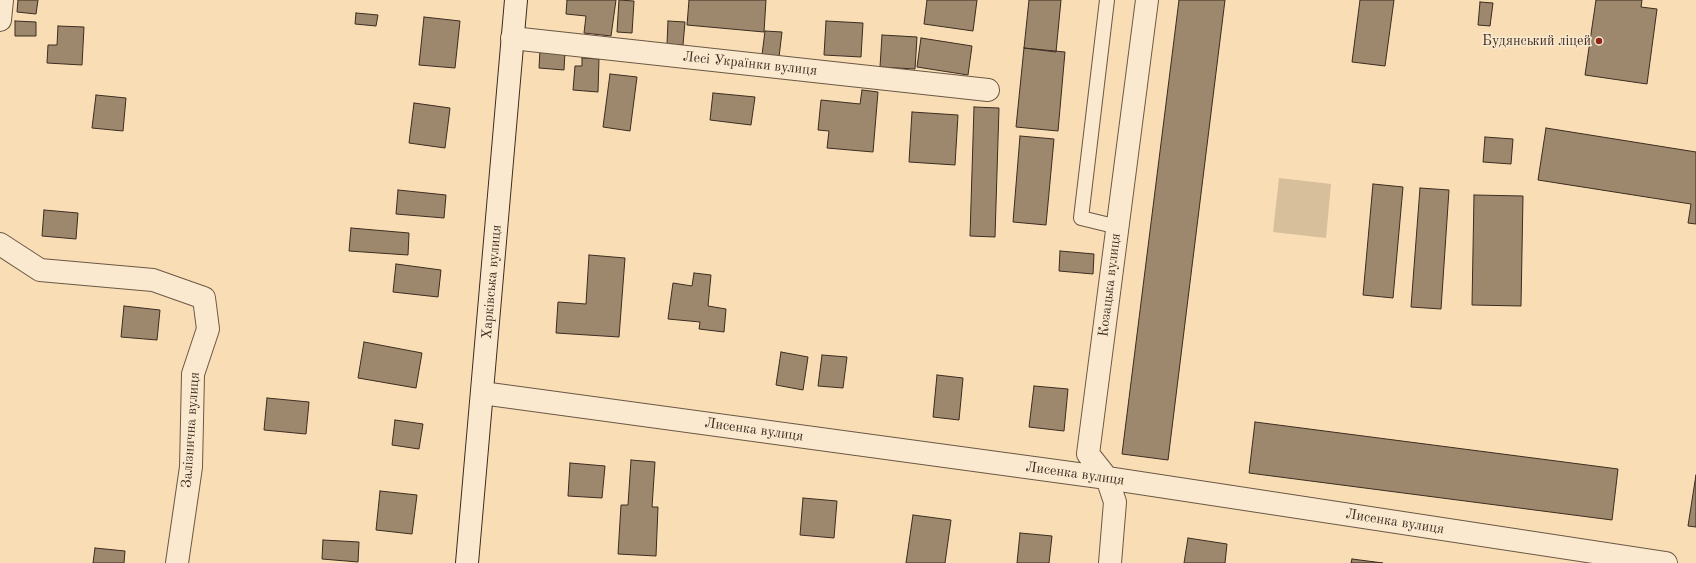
<!DOCTYPE html>
<meta charset="utf-8">
<style>
body{margin:0}
canvas{display:block;background:#f8ddb5}
</style>
<canvas width="1696" height="563"></canvas>
<script>
const context = document.querySelector('canvas').getContext('2d');
context.lineJoin = 'round';
function fill(path, color) { context.fillStyle = color; context.fill(path, 'evenodd'); }
const toPath = rows => new Path2D(rows.map(r => 'M' + r).join(''));
function trace(path, color, width, dash) { context.strokeStyle = color; context.lineWidth = width; context.lineCap = dash ? 'butt' : 'round'; context.setLineDash(dash || []); context.stroke(path); }
function write(font, color, halo, rows, align = 'center') {
  context.font = font + ' "Old Standard TT",serif'; context.lineWidth = 3; context.setLineDash([]); context.textBaseline = 'middle'; context.strokeStyle = halo; context.fillStyle = color; for (const [text, x, y, turn = 0] of rows) {
    context.save(); context.translate(x, y); context.rotate((+turn || 0) * Math.PI / 180); context.textAlign = isNaN(turn) ? turn : align; if (halo) context.strokeText(text, 0, 0); context.fillText(text, 0, 0); context.restore();
  }
}
fill(toPath([
 [1279,178,1331,184,1326,238,1273,232]
]), '#d8bf9c');
const building = toPath([
 [18,0,38,0,36,14,17,12,18,0],
 [567,0,616,0,611,36,584,33,586,16,566,14,567,0],
 [619,0,634,1,632,33,617,32,619,0],
 [689,0,766,0,764,32,687,25,689,0],
 [927,0,977,0,973,31,924,24,927,0],
 [1029,0,1061,0,1056,52,1024,48,1029,0],
 [1179,0,1225,0,1168,460,1122,454,1179,0],
 [1360,0,1394,0,1385,66,1352,62,1360,0],
 [1596,0,1642,0,1641,7,1657,9,1647,84,1585,75,1596,0],
 [1480,2,1493,3,1490,26,1478,25,1480,2],
 [356,13,378,15,376,26,355,24,356,13],
 [424,17,460,21,455,68,419,65,424,17],
 [15,21,36,22,36,36,15,36,15,21],
 [668,21,685,22,683,45,667,44,668,21],
 [826,21,863,23,861,57,824,55,826,21],
 [58,26,84,27,82,65,47,63,48,45,57,45,58,26],
 [765,31,782,32,779,57,762,55,765,31],
 [882,35,917,37,915,69,880,67,882,35],
 [921,38,972,46,968,75,917,67,921,38],
 [1024,48,1065,52,1058,131,1016,127,1024,48],
 [540,50,565,52,564,70,539,68,540,50],
 [582,58,599,59,598,92,573,90,575,66,582,66,582,58],
 [610,74,637,77,630,131,603,127,610,74],
 [862,90,878,92,873,152,827,148,829,131,818,130,821,100,860,104,862,90],
 [713,93,755,97,751,125,710,120,713,93],
 [96,95,126,98,123,131,92,128,96,95],
 [414,103,450,108,445,148,409,143,414,103],
 [974,107,999,108,995,237,970,236,974,107],
 [912,112,958,115,955,165,909,162,912,112],
 [1546,128,1696,152,1696,224,1688,223,1691,204,1538,180,1546,128],
 [1020,136,1054,139,1046,225,1013,222,1020,136],
 [1485,137,1513,139,1511,164,1483,162,1485,137],
 [1373,184,1403,187,1393,298,1363,295,1373,184],
 [1420,188,1449,190,1441,309,1411,307,1420,188],
 [398,190,446,195,444,218,396,214,398,190],
 [1474,195,1523,196,1521,306,1472,305,1474,195],
 [44,210,78,213,76,239,42,236,44,210],
 [351,228,409,233,408,255,349,251,351,228],
 [1060,251,1094,254,1093,274,1059,271,1060,251],
 [589,255,625,258,619,337,556,333,558,302,586,304,589,255],
 [396,264,441,270,438,297,393,292,396,264],
 [694,273,711,275,708,306,726,309,724,332,699,329,700,322,668,319,673,283,692,286,694,273],
 [124,306,160,310,157,340,121,337,124,306],
 [364,342,422,353,416,388,358,378,364,342],
 [781,352,808,357,803,390,776,385,781,352],
 [822,355,847,357,843,388,818,386,822,355],
 [937,375,963,378,959,420,933,417,937,375],
 [1034,386,1068,389,1064,431,1029,427,1034,386],
 [267,398,309,402,306,434,264,430,267,398],
 [395,420,423,424,419,449,392,445,395,420],
 [1255,422,1618,469,1612,520,1249,473,1255,422],
 [631,460,655,462,652,507,658,507,656,556,618,554,621,505,628,505,631,460],
 [570,463,605,466,602,498,568,496,570,463],
 [1696,475,1696,527,1688,526,1696,475],
 [380,491,417,495,412,534,376,530,380,491],
 [803,498,837,501,834,538,800,535,803,498],
 [913,515,951,520,945,563,906,563,913,515],
 [1020,533,1052,536,1049,563,1017,563,1020,533],
 [1188,538,1227,544,1225,563,1184,563,1188,538],
 [323,540,359,542,358,562,322,559,323,540],
 [95,548,125,551,124,563,93,563,95,548],
 [1352,559,1383,563,1351,563,1352,559]
]);
fill(building, '#9e886d');
trace(building, '#3c2c20', 1);
const lane = toPath([
 [1107,0,1081,218,1118,227]
]);
const street = toPath([
 [0,20,2,0],
 [512,38,988,90],
 [0,244,40,270,153,280,204,298,208,329,193,374,191,467,177,563],
 [482,393,1107,478,1666,563],
 [1110,563,1115,502,1107,478,1088,454,1147,0]
]);
const secondary = toPath([
 [467,563,516,0]
]);
trace(lane, '#6b5845', 16);
trace(street, '#6b5845', 24);
trace(secondary, '#3c2c20', 24);
trace(lane, '#fae9cf', 14);
trace(street, '#fae9cf', 22);
trace(secondary, '#fae9cf', 22);
for (const [x, y, r, color] of [
 [1599,41,4,"#8f2418"]
]) { const dot = new Path2D(); dot.arc(x, y, r, 0, 2 * Math.PI); context.fillStyle = color; context.fill(dot); trace(dot, '#fae9cf', 1.5); }
write('14px', '#3c2c20', '#fae9cf', [
 ["Будянський ліцей",1591,41]
], 'right');
write('14px', '#3c2c20', '#fae9cf', [
 ["Лесі Українки вулиця",750,64,6],
 ["Харківська вулиця",492,282,-85],
 ["Козацька вулиця",1110,285,-83],
 ["Залізнична вулиця",191,430,-86],
 ["Лисенка вулиця",754,430,8],
 ["Лисенка вулиця",1075,474,8],
 ["Лисенка вулиця",1395,522,9]
]);
</script>
